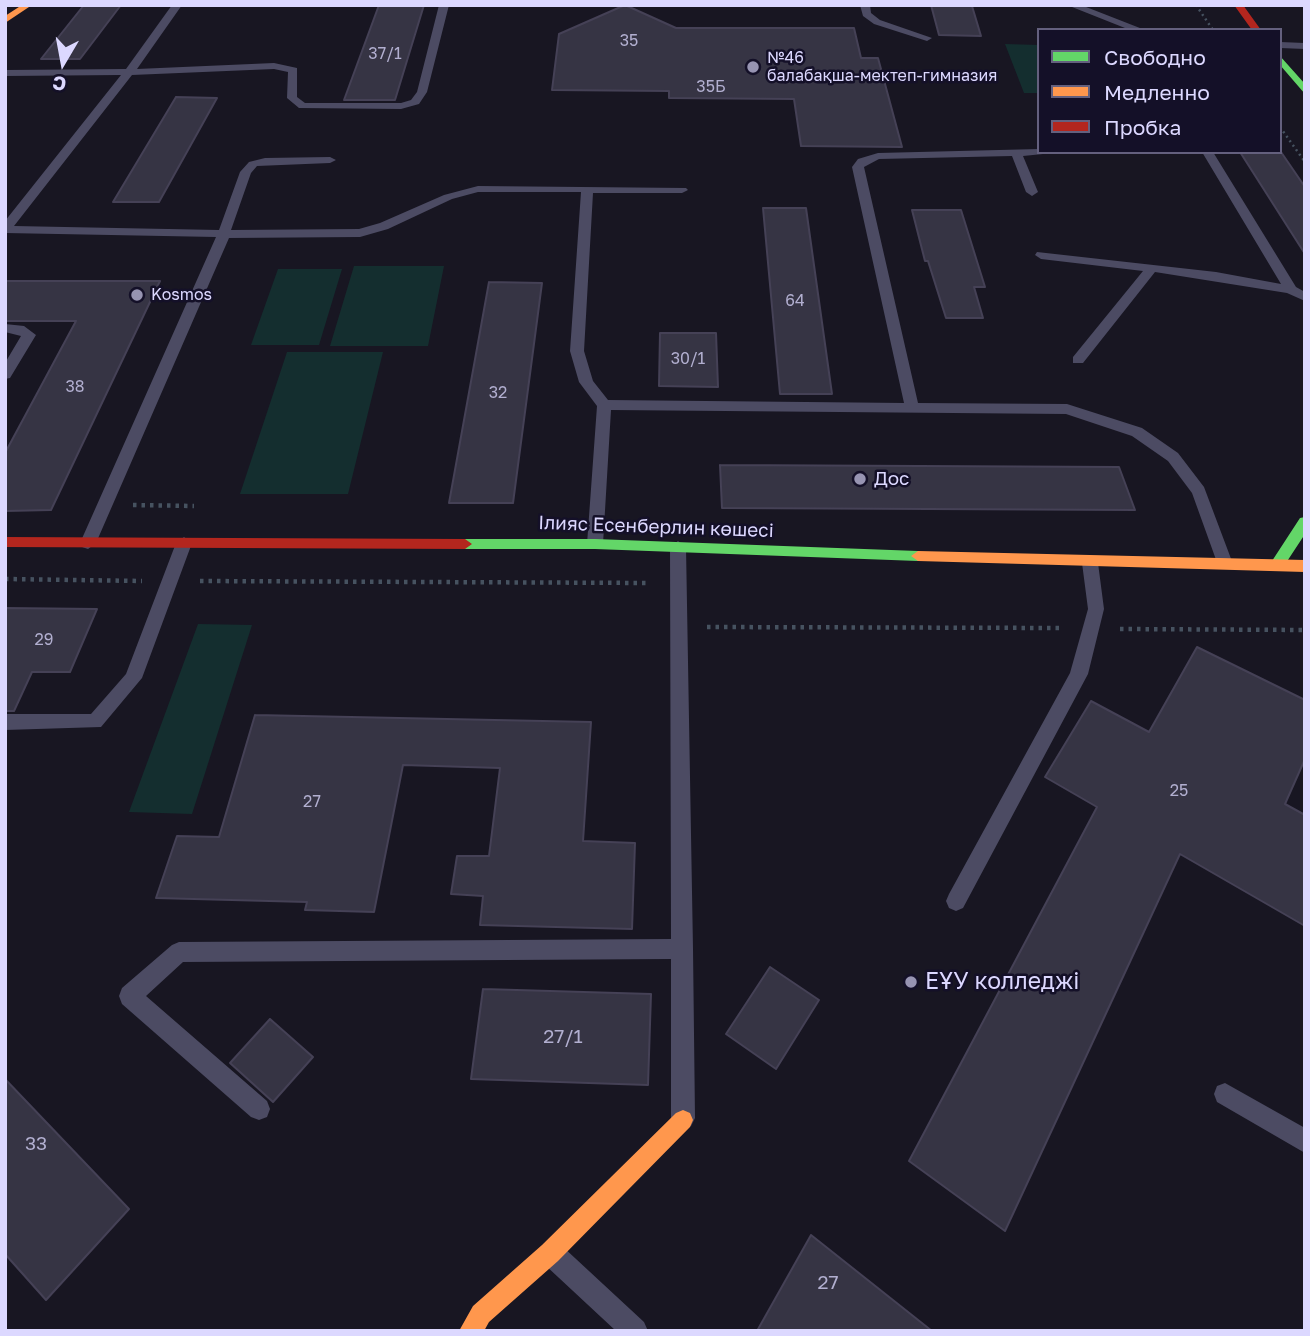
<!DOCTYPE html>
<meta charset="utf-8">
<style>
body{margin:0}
#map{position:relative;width:1310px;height:1336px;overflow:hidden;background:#181622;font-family:"Golos Text",sans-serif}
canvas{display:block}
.frame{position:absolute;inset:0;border:7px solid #dcd8ff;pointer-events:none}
.legend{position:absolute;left:1037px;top:28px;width:245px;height:126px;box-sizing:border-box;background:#141028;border:2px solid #64607e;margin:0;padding:9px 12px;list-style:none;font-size:21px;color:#dcd8ff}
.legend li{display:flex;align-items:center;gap:14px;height:35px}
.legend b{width:35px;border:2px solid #64607e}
.north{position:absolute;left:28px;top:28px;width:70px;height:70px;-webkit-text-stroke:5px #141028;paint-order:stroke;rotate:190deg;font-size:19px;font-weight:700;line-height:28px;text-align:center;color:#dcd8ff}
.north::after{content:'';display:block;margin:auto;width:24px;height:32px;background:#dcd8ff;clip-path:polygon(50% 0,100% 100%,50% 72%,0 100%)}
</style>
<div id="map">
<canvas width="1310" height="1336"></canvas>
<div class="frame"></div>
<ul class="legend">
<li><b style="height:9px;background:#63d668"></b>Свободно</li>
<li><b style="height:9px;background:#ff974d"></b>Медленно</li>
<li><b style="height:9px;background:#b3261e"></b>Пробка</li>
</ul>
<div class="north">С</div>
</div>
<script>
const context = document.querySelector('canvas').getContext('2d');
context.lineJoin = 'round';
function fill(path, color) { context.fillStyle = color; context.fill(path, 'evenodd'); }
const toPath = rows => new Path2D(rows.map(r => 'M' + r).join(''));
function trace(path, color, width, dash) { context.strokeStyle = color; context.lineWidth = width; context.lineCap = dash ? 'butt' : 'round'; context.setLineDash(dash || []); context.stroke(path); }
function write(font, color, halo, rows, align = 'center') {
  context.font = font + ' "Golos Text",sans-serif'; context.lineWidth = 5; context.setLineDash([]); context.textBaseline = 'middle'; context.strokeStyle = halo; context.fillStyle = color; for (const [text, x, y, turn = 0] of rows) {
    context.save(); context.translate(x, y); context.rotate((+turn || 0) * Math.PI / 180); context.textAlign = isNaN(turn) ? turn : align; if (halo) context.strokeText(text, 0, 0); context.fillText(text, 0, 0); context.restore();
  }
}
fill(toPath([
 [1005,44,1039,45,1039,93,1024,93],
 [354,266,444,266,428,346,330,346],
 [278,269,342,269,319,345,251,345],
 [287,352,383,352,348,494,240,494],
 [198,624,252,625,192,814,129,812]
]), '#142e2f');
const building = toPath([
 [84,5,121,5,80,59,41,59,84,5],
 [379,5,424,5,395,100,344,100,379,5],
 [625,5,676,28,854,28,861,58,878,58,902,147,801,146,794,99,669,98,669,91,552,90,559,34,625,5],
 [931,5,972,6,981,36,939,35,931,5],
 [176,97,217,98,159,202,113,202,176,97],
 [1240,152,1281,152,1305,187,1305,254,1240,152],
 [763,208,806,208,832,394,780,394,763,208],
 [912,210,961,210,985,287,974,287,983,318,946,318,928,261,925,261,912,210],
 [5,281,160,281,51,510,5,511,5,453,76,321,5,321,5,281],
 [489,282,542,283,513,503,449,503,489,282],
 [660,333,716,333,718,387,659,386,660,333],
 [720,465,1119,467,1135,510,722,508,720,465],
 [5,608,97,609,70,672,32,672,14,711,5,711,5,608],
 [1197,647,1305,700,1305,759,1285,804,1305,815,1305,926,1180,854,1005,1231,909,1161,1097,807,1045,777,1091,701,1149,732,1197,647],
 [255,715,591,722,583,841,635,843,632,929,480,925,483,896,451,894,457,856,489,856,500,768,403,765,374,912,305,910,307,902,156,898,177,836,219,837,255,715],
 [770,967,819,1000,776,1069,726,1034,770,967],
 [483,989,651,994,648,1085,471,1079,483,989],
 [270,1019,313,1057,273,1102,230,1063,270,1019],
 [5,1079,129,1209,46,1300,5,1254,5,1079],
 [811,1235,932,1331,757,1331,811,1235]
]);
fill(building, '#363444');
trace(building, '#454156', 2);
trace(toPath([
 [1196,5,1213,30],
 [1280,127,1305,162]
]), '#465260', 2.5, [2, 3.5]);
trace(toPath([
 [133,505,194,506],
 [5,579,142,581],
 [200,581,650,583],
 [707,627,1062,628],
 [1120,629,1305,630]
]), '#465260', 4.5, [3.5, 5]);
fill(toPath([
 [172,5,182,5,137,69,274,63,297,68,297,97,305,103,401,103,411,100,417,92,439,5,449,5,427,92,419,104,401,109,299,108,287,98,288,72,274,69,132,75,14,226,219,230,240,172,249,162,265,158,330,157,336,160,330,163,257,166,251,173,231,230,359,229,380,223,444,195,478,186,686,188,688,190,682,193,593,193,584,351,593,381,608,400,904,403,852,167,858,159,878,153,1039,149,1039,152,1044,152,1043,154,1023,156,1038,192,1032,196,1026,192,1012,156,879,159,864,167,918,403,1067,404,1142,428,1178,453,1204,487,1233,564,1231,568,1219,568,1192,493,1168,461,1132,436,1066,414,611,410,603,544,601,548,589,548,587,544,597,406,579,382,570,351,581,192,478,192,452,199,388,229,360,237,229,238,96,543,88,549,82,547,80,543,216,237,5,233,5,221,121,75,5,76,5,70,126,69,172,5],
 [860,5,870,5,871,13,880,20,932,38,927,41,874,24,863,16,860,5],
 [1067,5,1081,5,1145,30,1130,30,1067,5],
 [1280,42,1305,43,1305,49,1280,48,1280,42],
 [1202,152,1213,152,1296,287,1305,292,1305,301,1287,293,1155,272,1083,363,1073,363,1073,357,1143,271,1041,259,1035,255,1037,252,1216,272,1281,284,1202,152],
 [5,324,24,326,36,335,10,378,5,379,5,363,21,336,5,332,5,324],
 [184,537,192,543,142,678,101,727,5,730,5,714,91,714,126,674,176,543,184,537],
 [678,541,686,547,693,949,695,1118,691,1126,683,1130,675,1126,671,1118,671,959,183,962,146,996,267,1101,270,1109,267,1117,259,1120,251,1117,122,1004,119,996,122,988,172,945,179,942,671,939,670,547,678,541],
 [1090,557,1098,563,1104,609,1088,674,963,908,956,911,949,908,946,901,949,894,1070,673,1088,609,1082,563,1090,557],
 [1225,1083,1305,1128,1305,1153,1217,1102,1214,1094,1217,1086,1225,1083],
 [553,1243,562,1246,644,1322,648,1331,616,1331,544,1264,541,1255,544,1246,553,1243]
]), '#4c4b63');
fill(toPath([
 [1280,56,1305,84,1305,94,1280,65,1280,56],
 [1305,517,1305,534,1282,569,1272,569,1270,565,1272,561,1300,518,1305,517],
 [465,539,595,539,918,551,925,556,918,561,595,549,465,549,458,544,465,539]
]), '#63d668');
fill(toPath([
 [22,5,32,5,5,23,5,16,22,5],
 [918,551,1305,560,1305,572,918,561,911,556,918,551],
 [683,1110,690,1113,693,1120,690,1127,558,1261,489,1322,484,1331,459,1331,473,1306,542,1245,676,1113,683,1110]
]), '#ff974d');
fill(toPath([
 [1234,5,1243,5,1261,30,1252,30,1234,5],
 [5,537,465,539,472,544,465,549,5,547,5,537]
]), '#b3261e');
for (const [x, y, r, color] of [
 [753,67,7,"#9794b2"],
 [137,295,7,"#9794b2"],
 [860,479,7,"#9794b2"],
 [911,982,7,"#9794b2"]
]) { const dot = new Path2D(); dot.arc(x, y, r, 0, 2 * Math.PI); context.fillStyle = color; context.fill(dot); trace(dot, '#141028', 2.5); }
write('16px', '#b2afd0', null, [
 ["35",629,41],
 ["37/1",385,54],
 ["35Б",711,87],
 ["64",795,301],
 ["30/1",688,359],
 ["38",75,387],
 ["32",498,393],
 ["29",44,640],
 ["25",1179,791],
 ["27",312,802]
]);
write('16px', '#dcd8ff', '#141028', [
 ["№46",767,58],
 ["балабақша-мектеп-гимназия",767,76],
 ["Kosmos",151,295]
], 'left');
write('19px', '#dcd8ff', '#141028', [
 ["Дос",874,479]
], 'left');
write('19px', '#dcd8ff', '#141028', [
 ["Ілияс Есенберлин көшесі",656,527,2]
]);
write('19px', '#b2afd0', null, [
 ["27/1",563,1037],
 ["33",36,1144],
 ["27",828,1283]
]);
write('23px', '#dcd8ff', '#141028', [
 ["ЕҰУ колледжі",925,982]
], 'left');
</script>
